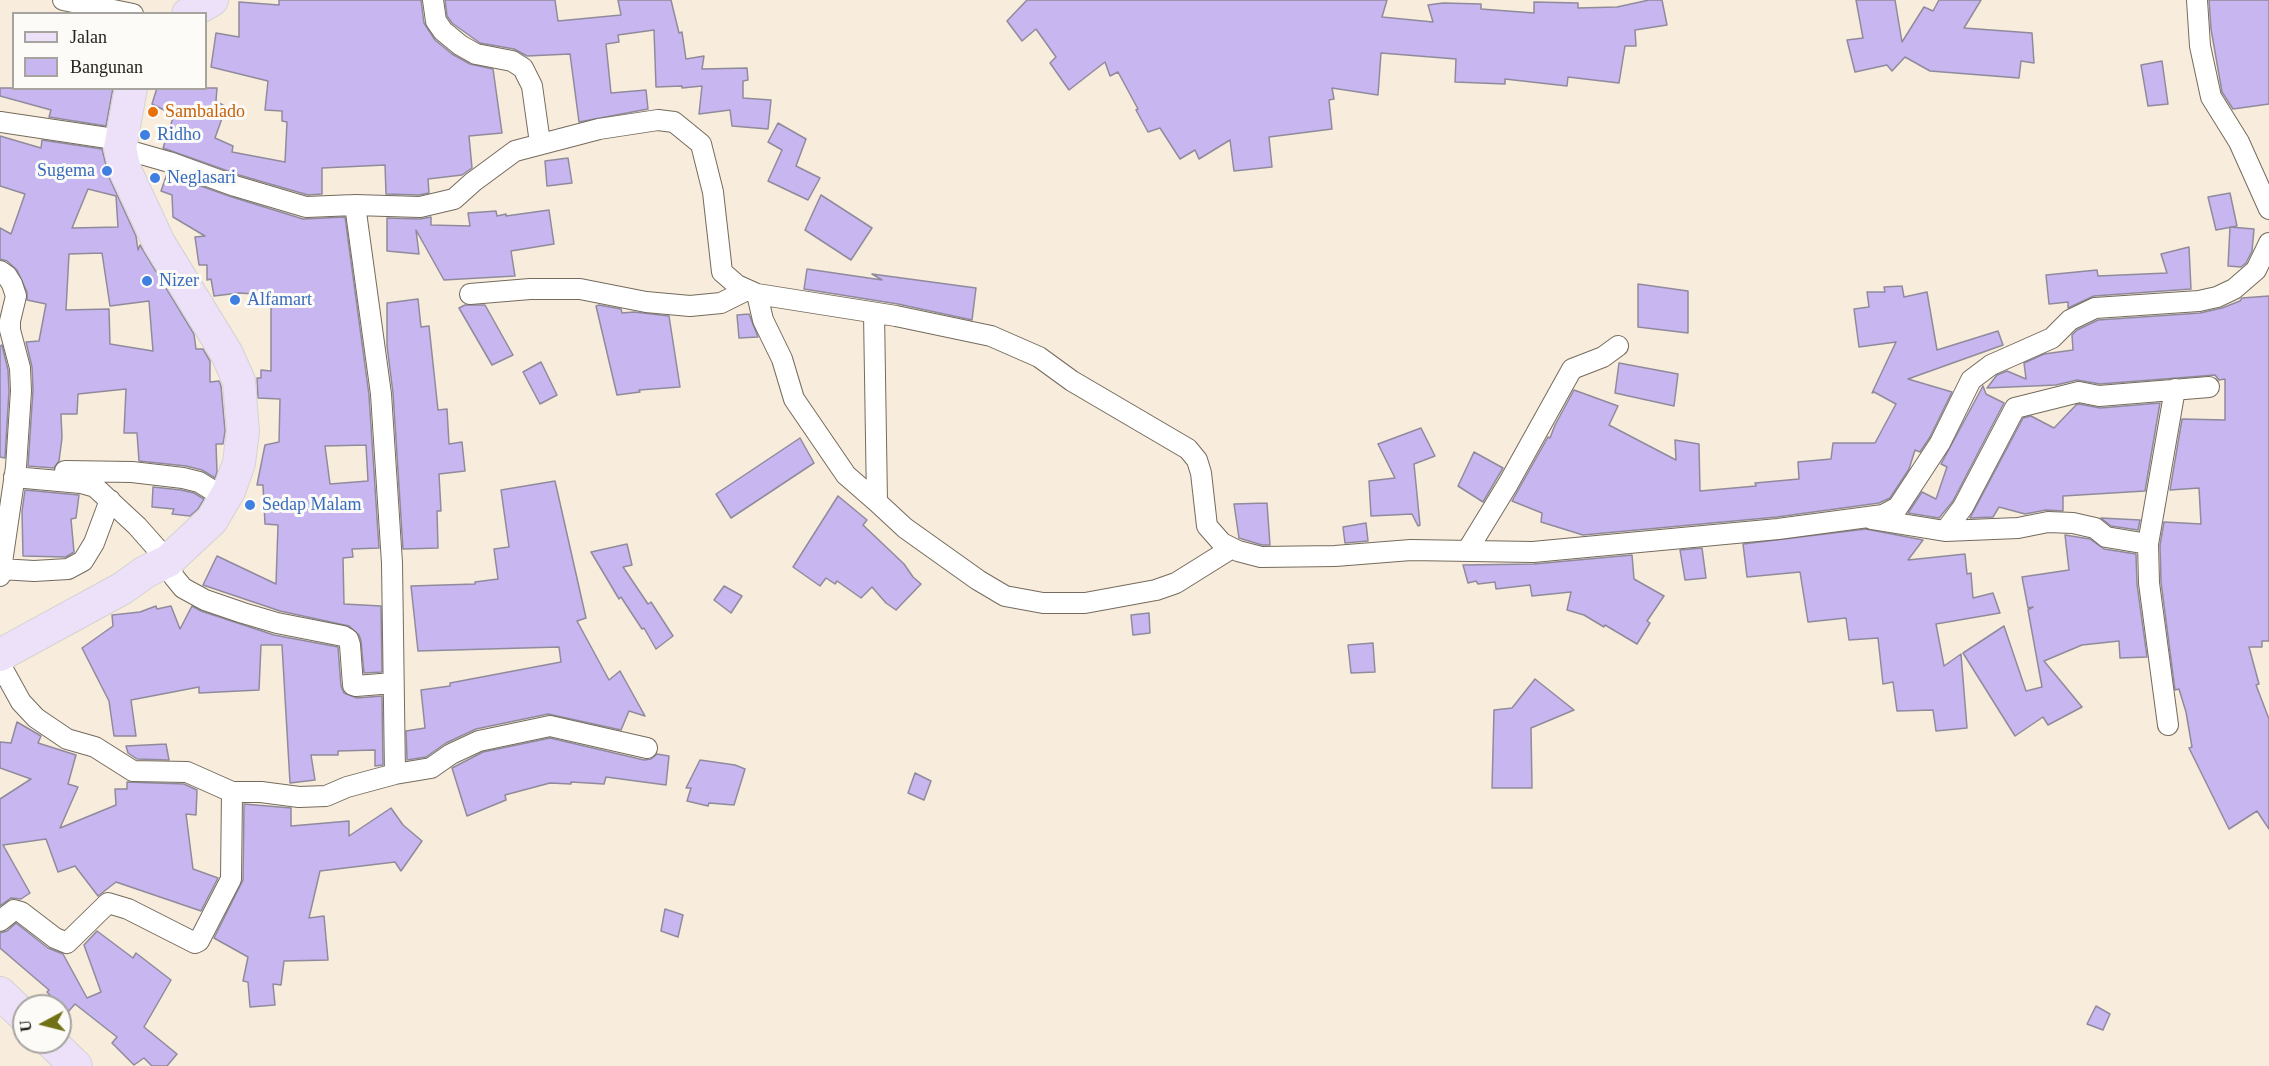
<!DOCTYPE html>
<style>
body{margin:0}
#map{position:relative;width:2269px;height:1066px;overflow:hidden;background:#f8ecdc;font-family:"Times New Roman",serif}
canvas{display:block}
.legend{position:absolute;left:12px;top:12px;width:195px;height:78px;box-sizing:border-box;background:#fdfbf7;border:2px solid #a7a49f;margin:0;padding:8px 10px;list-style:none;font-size:18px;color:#26221c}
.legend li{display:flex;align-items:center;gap:12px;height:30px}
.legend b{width:30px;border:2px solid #a7a49f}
.north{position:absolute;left:12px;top:994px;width:60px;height:60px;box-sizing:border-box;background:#fdfbf7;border:2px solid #a7a49f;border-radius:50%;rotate:263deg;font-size:16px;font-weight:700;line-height:24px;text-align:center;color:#26221c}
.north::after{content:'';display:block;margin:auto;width:21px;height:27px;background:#717116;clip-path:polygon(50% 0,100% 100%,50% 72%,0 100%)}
</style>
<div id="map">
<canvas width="2269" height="1066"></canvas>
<ul class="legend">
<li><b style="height:8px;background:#ede1f9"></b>Jalan</li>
<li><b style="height:16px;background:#c7b6ef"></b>Bangunan</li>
</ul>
<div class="north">U</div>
</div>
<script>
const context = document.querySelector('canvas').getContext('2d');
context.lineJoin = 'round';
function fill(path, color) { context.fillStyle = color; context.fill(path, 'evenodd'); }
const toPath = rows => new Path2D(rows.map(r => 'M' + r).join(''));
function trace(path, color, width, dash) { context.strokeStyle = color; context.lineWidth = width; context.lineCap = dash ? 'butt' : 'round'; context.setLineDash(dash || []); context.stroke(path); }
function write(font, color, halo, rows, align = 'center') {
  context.font = font + ' "Times New Roman",serif'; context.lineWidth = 6; context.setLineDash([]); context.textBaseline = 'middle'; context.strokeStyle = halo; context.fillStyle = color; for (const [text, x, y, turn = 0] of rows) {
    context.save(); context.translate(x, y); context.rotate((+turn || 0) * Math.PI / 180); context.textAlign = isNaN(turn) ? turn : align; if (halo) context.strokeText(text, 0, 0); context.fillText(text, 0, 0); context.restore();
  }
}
const building = toPath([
 [279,0,421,0,424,23,435,40,452,54,470,64,493,69,502,133,469,136,472,168,462,175,428,179,429,193,419,195,386,194,385,165,322,168,322,194,308,195,239,175,163,148,174,115,152,104,157,88,217,88,216,101,226,107,215,138,233,146,232,152,285,162,287,122,282,121,282,111,265,110,268,81,211,67,216,33,239,37,239,2,279,5,279,0],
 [445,0,555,0,558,21,621,15,618,0,671,0,679,33,682,32,686,59,704,56,702,69,747,68,748,80,743,81,743,98,771,100,768,129,732,126,730,110,699,114,702,86,682,88,682,86,656,87,654,30,618,35,619,42,606,44,611,93,646,90,648,109,579,122,570,54,527,56,514,49,480,43,452,23,447,16,445,0],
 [1027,0,1387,0,1382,17,1433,22,1428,5,1443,3,1481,4,1481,9,1534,13,1534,2,1578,3,1578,8,1617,7,1649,0,1662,0,1667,25,1635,30,1636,46,1625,46,1619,83,1568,77,1567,86,1505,79,1505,84,1455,82,1456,59,1381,53,1378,95,1332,88,1334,99,1329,100,1332,129,1269,137,1272,167,1234,171,1230,140,1199,159,1195,150,1180,159,1160,128,1148,132,1136,110,1138,109,1118,72,1110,76,1105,62,1069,90,1050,63,1056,57,1036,29,1022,41,1007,21,1027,0],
 [1856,0,1895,0,1902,42,1924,7,1933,11,1939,0,1981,0,1964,28,2032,33,2034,63,2021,61,2019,78,1930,71,1905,57,1892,71,1887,65,1855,72,1847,40,1863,38,1856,0],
 [2209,0,2269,0,2269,104,2233,109,2222,92,2211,29,2209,0],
 [2162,61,2168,104,2148,106,2141,65,2162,61],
 [0,88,113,88,106,126,49,117,51,110,0,96,0,88],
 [778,123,806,139,796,166,820,178,808,200,768,181,782,150,768,142,778,123],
 [0,136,41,148,42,140,102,149,109,177,136,236,138,250,140,245,194,334,196,349,203,349,210,361,210,382,219,381,221,386,225,431,223,444,216,444,217,472,215,478,202,470,186,466,139,461,137,433,124,433,126,389,78,394,77,414,61,414,62,438,59,461,54,468,28,466,33,390,32,367,26,342,39,341,46,304,27,300,27,292,17,270,7,261,0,259,0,228,11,234,25,194,0,186,0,136],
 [88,189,116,196,118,227,72,228,88,189],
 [102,253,110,306,149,301,153,351,110,344,109,309,66,310,69,254,102,253],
 [568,158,572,183,547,186,545,161,568,158],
 [167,174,232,197,303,219,345,217,369,395,379,548,352,549,353,557,343,558,344,604,381,606,382,672,364,673,361,641,359,635,349,626,280,611,203,585,217,556,276,584,278,525,265,524,263,485,257,485,265,445,279,442,280,399,258,398,257,378,261,378,261,370,271,371,271,295,239,293,214,296,211,279,207,280,207,265,199,265,195,237,205,236,173,217,172,195,161,191,167,174],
 [366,445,368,481,330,484,325,446,366,445],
 [2230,193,2237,226,2216,230,2208,197,2230,193],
 [821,195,872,228,851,260,805,230,821,195],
 [549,210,554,244,511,251,515,276,444,280,416,230,419,254,387,251,387,218,420,219,431,217,431,225,470,226,468,213,496,211,497,216,506,214,506,216,549,210],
 [2230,227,2254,229,2252,251,2246,263,2241,267,2228,266,2230,227],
 [2189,247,2191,289,2094,296,2068,308,2068,302,2049,304,2046,275,2097,270,2098,276,2167,273,2161,254,2189,247],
 [807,269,882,280,872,274,976,288,972,320,898,304,804,289,807,269],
 [1638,284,1688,291,1688,333,1638,327,1638,284],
 [1902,286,1904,297,1927,292,1937,350,1998,331,2003,345,1908,379,1952,392,1930,437,1920,452,1915,450,1909,469,1890,498,1879,503,1777,517,1583,535,1541,522,1542,513,1512,501,1548,437,1550,438,1555,425,1574,390,1618,406,1609,425,1676,460,1675,440,1699,444,1700,491,1756,486,1755,483,1799,479,1798,462,1831,459,1833,443,1875,443,1896,404,1874,392,1872,393,1896,342,1859,347,1854,309,1869,307,1867,292,1885,292,1884,287,1902,286],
 [2269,296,2269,641,2262,641,2262,647,2249,647,2259,684,2256,685,2269,719,2269,829,2257,811,2229,829,2189,748,2192,747,2186,712,2179,689,2175,690,2161,582,2160,545,2164,522,2201,524,2199,488,2170,490,2182,419,2225,420,2225,379,2219,380,2215,375,2100,384,2077,380,2056,385,1987,388,1997,375,2007,371,2026,379,2024,363,2044,354,2073,350,2072,335,2077,330,2098,320,2200,313,2222,308,2240,301,2242,298,2269,296],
 [418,299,421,327,429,326,438,410,447,409,449,444,462,442,465,471,439,474,441,511,437,511,438,548,403,549,393,393,387,346,387,303,418,299],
 [465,305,485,305,513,355,492,365,459,308,465,305],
 [599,305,621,309,622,313,634,312,669,316,680,387,639,390,640,392,617,395,596,306,599,305],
 [749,314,758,337,739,338,737,315,749,314],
 [2,345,8,370,9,391,5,458,0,457,0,346,2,345],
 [541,362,557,395,540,404,523,372,541,362],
 [1619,363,1678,374,1674,406,1615,393,1619,363],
 [1983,386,1986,394,2004,403,1953,501,1939,518,1908,513,1922,492,1936,499,1947,467,1941,464,1983,386],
 [2160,403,2145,491,2063,496,2063,511,2046,510,2025,514,1999,507,1993,517,1970,518,2023,418,2031,416,2054,428,2076,405,2079,404,2100,408,2160,403],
 [1421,428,1435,456,1414,464,1420,525,1418,526,1412,514,1371,516,1369,481,1395,478,1378,444,1421,428],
 [800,438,814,463,731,518,716,494,800,438],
 [1474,452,1503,468,1483,502,1458,486,1474,452],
 [555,481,586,618,577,621,609,680,620,671,645,716,629,711,621,730,548,714,476,729,446,743,426,757,407,760,406,731,425,728,421,690,450,686,450,683,561,662,559,647,418,651,411,586,475,584,475,582,498,579,494,549,509,547,501,490,555,481],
 [153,487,181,490,194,493,204,499,198,509,190,516,172,514,174,509,152,507,153,487],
 [25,490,79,495,76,518,71,519,74,552,66,557,23,556,22,511,25,490],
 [838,496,867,520,863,525,904,564,913,577,921,584,896,610,886,603,872,587,861,598,837,581,835,584,826,578,820,586,793,567,838,496],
 [1267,503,1270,545,1262,545,1239,538,1234,504,1267,503],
 [2101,518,2140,520,2138,530,2111,526,2101,518],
 [1366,523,1368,541,1345,543,1343,527,1366,523],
 [1866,529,1923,540,1908,560,1965,554,1967,574,1971,573,1973,598,1993,593,2000,613,1936,624,1944,666,1961,654,1967,728,1936,731,1933,710,1897,711,1893,682,1883,684,1878,638,1849,640,1846,618,1808,622,1800,572,1747,577,1743,544,1866,529],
 [2065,535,2090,539,2104,549,2136,554,2137,584,2147,657,2120,658,2119,641,2082,645,2044,661,2082,707,2048,725,2043,717,2015,736,1963,653,2004,626,2026,691,2042,687,2028,610,2033,607,2028,608,2022,577,2069,570,2065,535],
 [627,544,632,565,623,567,648,604,651,602,673,636,656,649,644,628,642,629,621,597,619,599,591,552,627,544],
 [1702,548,1706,578,1685,580,1680,550,1702,548],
 [1632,555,1634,579,1664,596,1647,621,1650,623,1637,644,1605,625,1604,627,1584,615,1567,610,1571,592,1532,596,1530,585,1496,589,1495,582,1478,584,1476,581,1468,583,1463,565,1534,564,1632,555],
 [724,586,742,596,731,613,714,600,724,586],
 [156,606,157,609,171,606,180,629,192,606,201,611,274,635,338,647,341,686,344,693,357,698,382,696,383,765,375,766,375,750,338,751,338,755,311,755,315,780,290,783,282,645,261,645,259,690,199,693,199,687,131,700,136,736,114,736,109,701,82,648,113,626,112,615,140,612,156,606],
 [1149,613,1150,633,1133,635,1131,615,1149,613],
 [1373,643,1375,672,1351,673,1348,645,1373,643],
 [1535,679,1574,710,1531,728,1532,788,1492,788,1494,710,1512,708,1535,679],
 [17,722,41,736,38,743,76,755,68,784,78,787,60,828,116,805,115,789,127,789,127,782,184,784,197,790,196,815,186,814,193,869,218,878,201,911,116,882,98,896,75,866,58,872,46,839,3,845,30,893,21,899,11,898,0,906,0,799,31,779,0,768,0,742,11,743,17,722],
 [550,738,644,760,651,759,657,754,669,756,666,785,606,777,604,784,571,782,571,784,550,783,505,795,506,800,467,816,452,768,483,752,550,738],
 [166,744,169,760,137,759,128,753,126,746,166,744],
 [700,760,735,765,745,769,734,805,709,803,708,806,687,801,691,788,686,788,700,760],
 [915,773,931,781,924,800,908,793,915,773],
 [244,804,291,808,291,826,349,821,349,836,391,808,403,825,422,841,401,871,395,862,320,871,309,918,324,916,328,960,284,961,281,985,273,984,275,1005,250,1007,248,982,243,981,248,957,214,938,243,880,244,804],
 [665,909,683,915,678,937,661,931,665,909],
 [16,923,48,948,63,954,87,998,101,992,84,945,97,931,133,958,136,953,171,980,144,1027,177,1054,167,1066,152,1066,144,1058,134,1065,112,1043,117,1037,75,1004,67,1013,47,992,49,990,0,948,0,933,7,931,16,923],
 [2096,1006,2110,1014,2103,1030,2087,1024,2096,1006]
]);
fill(building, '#c7b6ef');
trace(building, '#908b9c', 1.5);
const minor = toPath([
 [63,0,133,14],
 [433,0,436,21,443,31,460,45,476,54,512,61,523,68,532,86,540,143],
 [2197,0,2200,46,2211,97,2239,142,2269,209],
 [0,122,121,140],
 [120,148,169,162,235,186,306,207,355,205,420,207,454,199,473,182,515,151,599,129,658,120,674,122,701,144,713,192,722,272,737,285,757,294,896,316,991,336,1039,357,1072,381,1188,449,1197,460,1201,473,1207,526,1222,543,1238,551,1261,557,1335,556,1411,550,1533,552,1778,529,1883,515,1898,507,1940,443,1971,380,1991,365,2052,338,2070,320,2095,308,2199,301,2217,297,2234,289,2256,270,2269,243],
 [355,205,381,394,392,563,395,774],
 [0,271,7,276,12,284,16,296,10,321,10,330,20,368,21,391,16,467,0,576],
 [470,294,530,289,580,289,646,302,690,306,721,303,747,290],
 [757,294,763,320,782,359,794,399,846,475,877,502],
 [874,313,877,502,905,528,978,580,1005,596,1043,603,1085,603,1156,590,1176,583,1232,548],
 [65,471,132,472,183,478,199,482,225,498],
 [14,477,81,483,95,487,137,526,168,561,174,577,183,588,205,600,243,613,277,623,343,636,348,639,350,645,353,685,356,686,393,683],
 [1871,519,1945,531,1963,507,2015,408,2079,392,2099,396,2209,387],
 [1945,531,2018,528,2048,522,2073,523,2095,528,2106,537,2148,544],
 [1467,551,1508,484,1572,369,1603,357,1618,346],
 [0,569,34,571,68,569,83,561,94,543,110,500],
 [0,664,21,702,36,718,67,739,95,747,133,771,187,772,232,792,261,792,299,797,326,796,347,787,395,774,431,768,451,754,479,741,550,726,647,748],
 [2168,725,2149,583,2148,544,2175,389],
 [0,921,14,910,21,912,55,938,67,943,108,903,128,909,195,943,199,941,231,879,232,792]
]);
const primary = toPath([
 [188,14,212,0],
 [0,655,123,588,145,572,168,561,212,520,229,491,239,463,243,431,239,381,227,354,159,243,125,170,120,148,131,88],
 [0,993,24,1016],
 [51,1042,76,1066]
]);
trace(minor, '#756b5c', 22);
trace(primary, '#d4d3d2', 34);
trace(minor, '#fff', 20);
trace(primary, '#ede1f9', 32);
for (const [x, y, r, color] of [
 [153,112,6,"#e8710a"],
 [145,135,6,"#3f7fe0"],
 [107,171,6,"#3f7fe0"],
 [155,178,6,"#3f7fe0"],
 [147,281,6,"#3f7fe0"],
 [235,300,6,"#3f7fe0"],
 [250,505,6,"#3f7fe0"]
]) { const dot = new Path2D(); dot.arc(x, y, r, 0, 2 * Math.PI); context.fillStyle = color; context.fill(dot); trace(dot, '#fdfbf7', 2); }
write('18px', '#c56008', '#fdfbf7', [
 ["Sambalado",165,112]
], 'left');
write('18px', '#366cbe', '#fdfbf7', [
 ["Ridho",157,135],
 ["Sugema",95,171,"right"],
 ["Neglasari",167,178],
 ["Nizer",159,281],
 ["Alfamart",247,300],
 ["Sedap Malam",262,505]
], 'left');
</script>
